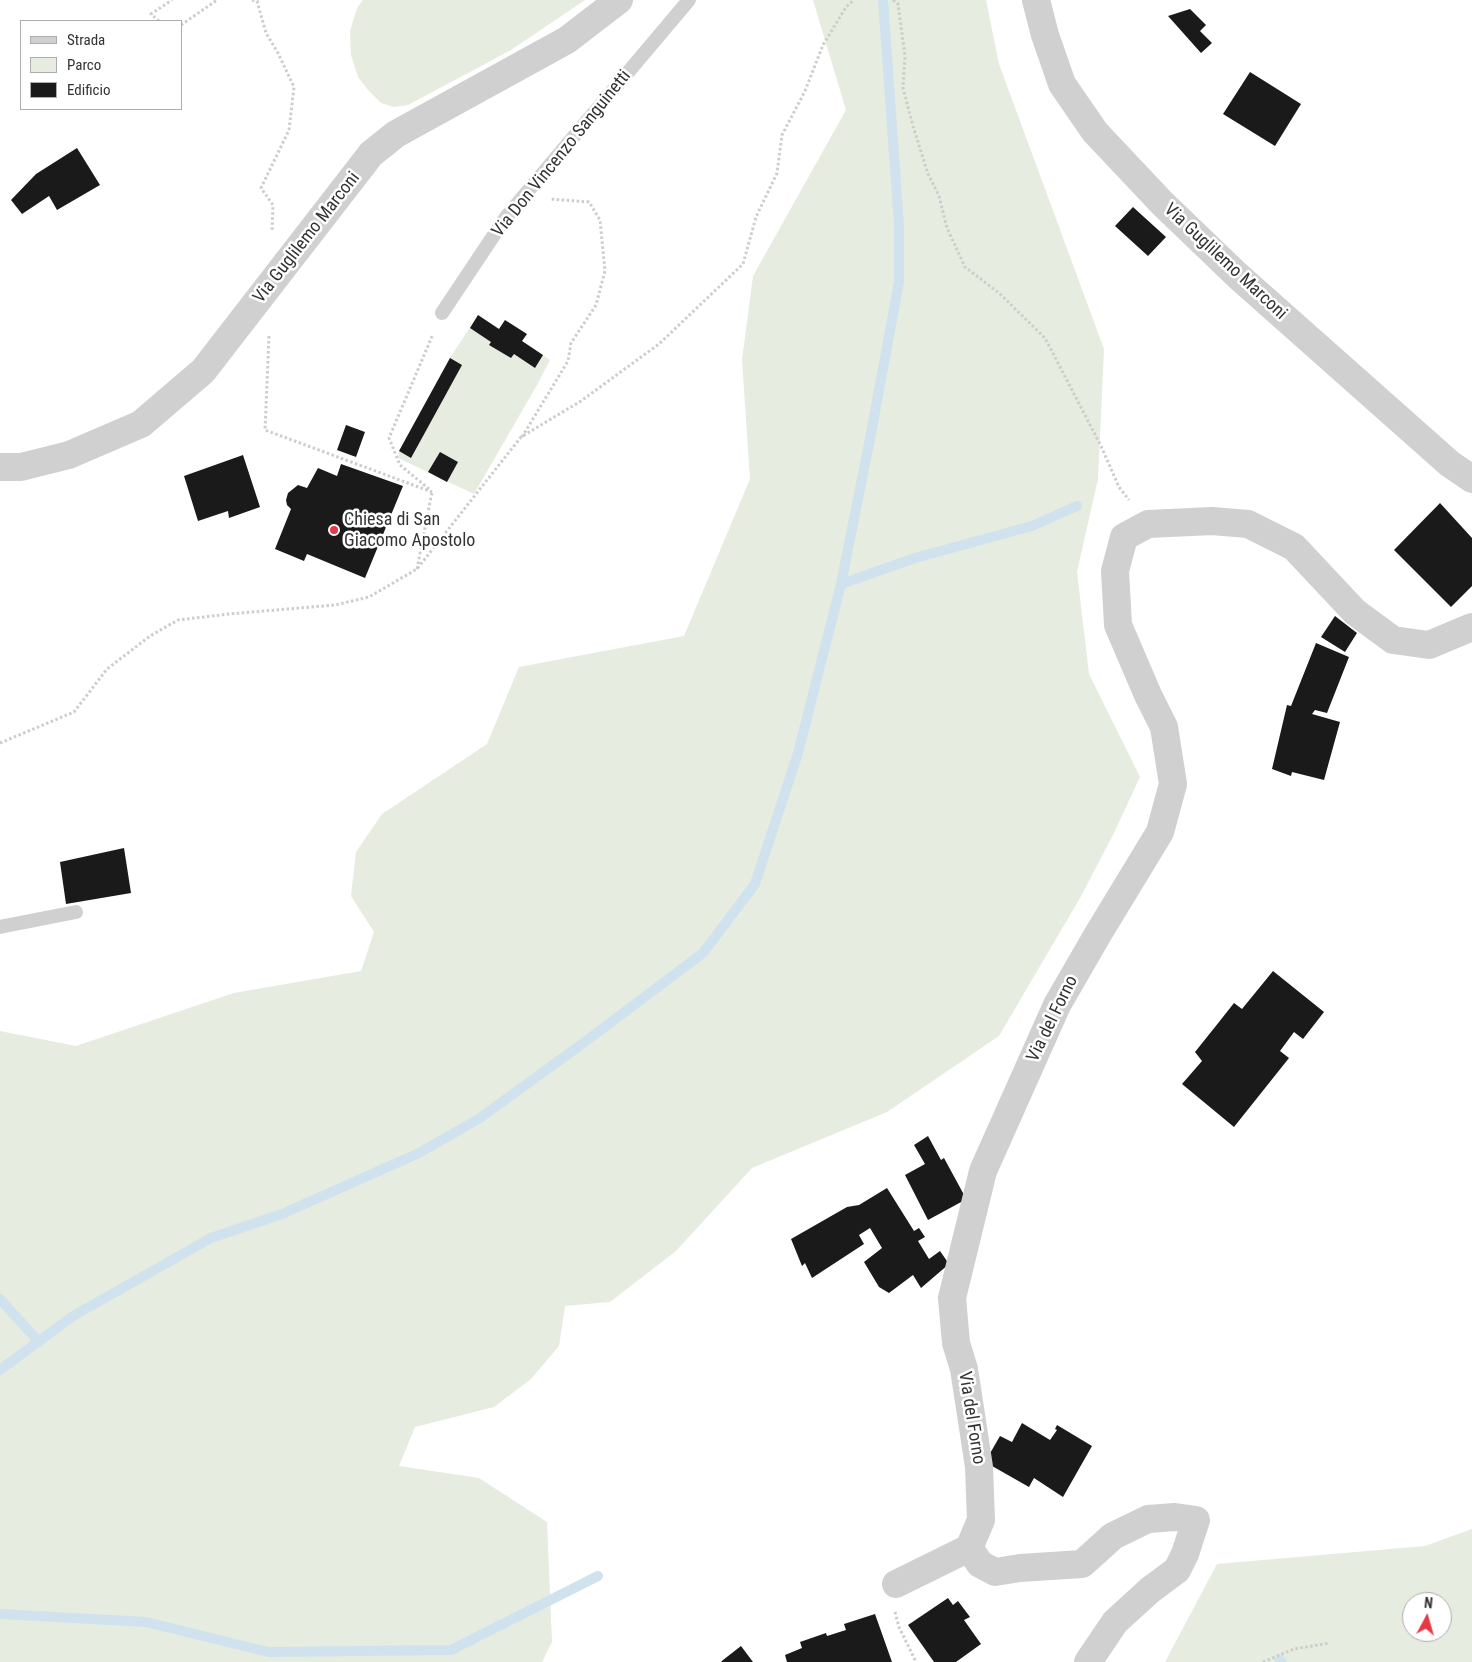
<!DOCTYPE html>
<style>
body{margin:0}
#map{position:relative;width:1472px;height:1662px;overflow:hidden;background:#fff;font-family:"Roboto Condensed",sans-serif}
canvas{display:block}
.legend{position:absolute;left:20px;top:20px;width:162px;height:90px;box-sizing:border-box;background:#fff;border:1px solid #adadad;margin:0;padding:6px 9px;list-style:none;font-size:15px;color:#333}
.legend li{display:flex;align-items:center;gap:10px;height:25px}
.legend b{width:25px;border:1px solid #adadad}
.north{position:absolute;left:1402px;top:1592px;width:50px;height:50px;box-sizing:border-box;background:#fff;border:1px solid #adadad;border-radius:50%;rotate:6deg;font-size:14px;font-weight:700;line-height:20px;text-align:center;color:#333}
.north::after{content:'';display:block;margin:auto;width:18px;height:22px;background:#e63946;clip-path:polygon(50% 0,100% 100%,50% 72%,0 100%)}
</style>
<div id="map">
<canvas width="1472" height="1662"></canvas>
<ul class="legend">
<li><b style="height:6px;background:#d0d0d0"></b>Strada</li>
<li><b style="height:14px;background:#e6ecdf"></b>Parco</li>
<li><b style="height:14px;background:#1a1a1a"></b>Edificio</li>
</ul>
<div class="north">N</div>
</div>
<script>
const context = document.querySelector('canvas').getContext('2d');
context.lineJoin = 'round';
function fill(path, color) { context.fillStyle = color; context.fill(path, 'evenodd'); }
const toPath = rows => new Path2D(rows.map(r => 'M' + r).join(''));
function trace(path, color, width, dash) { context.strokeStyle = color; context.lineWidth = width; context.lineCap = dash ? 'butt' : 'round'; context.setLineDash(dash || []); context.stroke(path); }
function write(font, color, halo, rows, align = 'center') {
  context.font = font + ' "Roboto Condensed",sans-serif'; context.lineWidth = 5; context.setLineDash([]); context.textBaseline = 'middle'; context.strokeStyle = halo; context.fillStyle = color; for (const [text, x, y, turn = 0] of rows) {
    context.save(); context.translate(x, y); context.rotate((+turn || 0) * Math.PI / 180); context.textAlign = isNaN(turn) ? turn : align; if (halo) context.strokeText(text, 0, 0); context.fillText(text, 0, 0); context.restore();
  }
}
fill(toPath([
 [363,0,585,0,511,50,408,105,394,107,381,103,369,91,358,77,351,55,350,31,357,8],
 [813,0,986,0,999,64,1104,349,1098,479,1077,572,1089,674,1140,777,1113,835,1080,898,999,1036,887,1112,752,1168,676,1251,610,1302,565,1306,559,1346,531,1379,494,1407,415,1427,399,1466,479,1478,547,1522,552,1642,542,1662,0,1662,0,1031,76,1046,234,993,361,971,374,932,351,896,356,852,382,814,487,744,519,667,684,636,750,479,742,360,753,276,846,110],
 [478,315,499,329,505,320,527,334,522,341,550,360,537,385,474,494,398,458,399,451,450,358],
 [1472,1529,1472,1662,1165,1662,1217,1564,1425,1546],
 [1412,1602,1442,1602,1442,1632,1412,1632]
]), '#e6ecdf');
trace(toPath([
 [841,584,915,558,1032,526,1077,506],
 [0,1299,39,1342],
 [0,1370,73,1316,211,1238,282,1214,419,1153,480,1118,582,1044,703,953,755,884,798,753,841,584,869,444,899,282,899,225,883,0],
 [0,1614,146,1622,268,1652,451,1650,598,1576],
 [1280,1660,1282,1662]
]), '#cfe2ee', 10);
fill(toPath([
 [1190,9,1206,25,1200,31,1212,43,1201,53,1168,16],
 [1250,72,1301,104,1275,146,1223,114],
 [77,148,100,185,57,210,49,196,22,214,11,200,36,174],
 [1133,207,1166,237,1148,256,1115,226],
 [478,315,499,329,505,320,527,334,522,341,543,355,535,368,514,354,511,358,489,345,491,342,470,328],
 [450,358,462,365,411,458,399,451],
 [346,425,365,432,356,457,337,450],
 [440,452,458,462,447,482,428,472],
 [243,455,260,507,229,518,228,511,198,521,184,476],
 [341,464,403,486,365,578,307,554,304,561,275,549,291,509,287,505,286,500,288,493,298,485,307,488,318,468,337,476],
 [1440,503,1472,538,1472,586,1451,607,1394,550],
 [1335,616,1357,633,1345,652,1321,637],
 [1316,643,1349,657,1327,713,1315,710,1312,714,1340,722,1324,780,1292,772,1291,776,1272,769,1287,705,1291,706],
 [124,848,131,893,66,904,60,862],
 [1273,971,1324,1012,1303,1039,1294,1032,1280,1051,1289,1058,1234,1127,1182,1084,1202,1061,1195,1052,1219,1022,1234,1003,1242,1009],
 [928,1136,941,1160,944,1158,963,1193,963,1201,928,1220,905,1175,925,1164,914,1145],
 [887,1188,914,1231,919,1228,925,1237,918,1241,929,1259,940,1251,949,1264,921,1288,913,1275,889,1293,879,1287,864,1262,882,1248,870,1228,859,1235,864,1244,812,1278,805,1263,802,1266,791,1239,847,1207,859,1205],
 [1022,1423,1050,1440,1057,1430,1055,1429,1057,1425,1092,1446,1063,1497,1034,1478,1029,1487,985,1462,1000,1436,1012,1442],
 [948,1598,953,1605,958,1601,970,1617,964,1620,981,1644,956,1662,934,1662,908,1625],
 [875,1614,892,1662,787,1662,785,1655,802,1648,800,1642,826,1633,827,1636,846,1630,844,1624],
 [741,1646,753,1662,721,1662,723,1660]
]), '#1a1a1a');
trace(toPath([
 [252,0,257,1,266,33,278,53,294,87,289,130,261,188,273,205,272,232],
 [893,0,898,4,905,56,903,88,913,126,928,174,939,196,947,228,965,267,999,293,1045,338,1101,446,1119,487,1129,500],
 [159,21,151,14,172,0],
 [181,25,217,0],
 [269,336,265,430,432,492],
 [522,437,568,361,571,343,596,305,605,271,600,220,589,202,550,199],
 [429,489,400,465,389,438,433,334],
 [417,569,432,492],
 [0,743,74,712,107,669,150,636,178,620,229,614,335,605,369,597,417,569,521,437,581,401,659,344,743,264,756,217,777,173,782,135,805,91,823,45,846,7,854,0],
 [895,1612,899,1627,916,1662],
 [1263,1662,1294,1649,1330,1643]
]), '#cdcdcd', 3, [2.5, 2.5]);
trace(toPath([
 [442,313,506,217,689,0],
 [0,927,76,912]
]), '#d0d0d0', 14);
trace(toPath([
 [969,1548,980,1564,995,1572,1020,1568,1082,1564,1113,1536,1148,1519,1175,1517,1196,1520,1185,1554,1177,1570,1150,1590,1115,1622,1088,1662],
 [896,1584,969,1548,981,1520,979,1467,964,1369,956,1343,952,1298,983,1171,1057,1005,1098,934,1160,832,1173,784,1164,727,1148,695,1118,625,1115,571,1124,537,1148,524,1212,521,1248,524,1294,547,1355,612,1393,640,1429,645,1472,627]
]), '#d0d0d0', 28);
trace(toPath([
 [1036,0,1045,35,1062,84,1095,132,1162,203,1238,276,1450,464,1472,479],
 [0,467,21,467,69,455,141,424,203,371,371,154,396,134,567,40,619,0]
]), '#d0d0d0', 28);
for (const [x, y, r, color] of [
 [334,530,5,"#e63946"]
]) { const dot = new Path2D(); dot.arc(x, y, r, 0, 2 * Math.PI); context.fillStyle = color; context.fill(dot); trace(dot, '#fff', 2); }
write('18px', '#333', '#fff', [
 ["Via Don Vincenzo Sanguinetti",562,154,-51],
 ["Via Guglilemo Marconi",307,238,-52],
 ["Via Guglilemo Marconi",1225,262,43],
 ["Via del Forno",1053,1019,-64],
 ["Via del Forno",971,1418,81]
]);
write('18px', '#333', '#fff', [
 ["Chiesa di San",344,520],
 ["Giacomo Apostolo",344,541]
], 'left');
</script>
